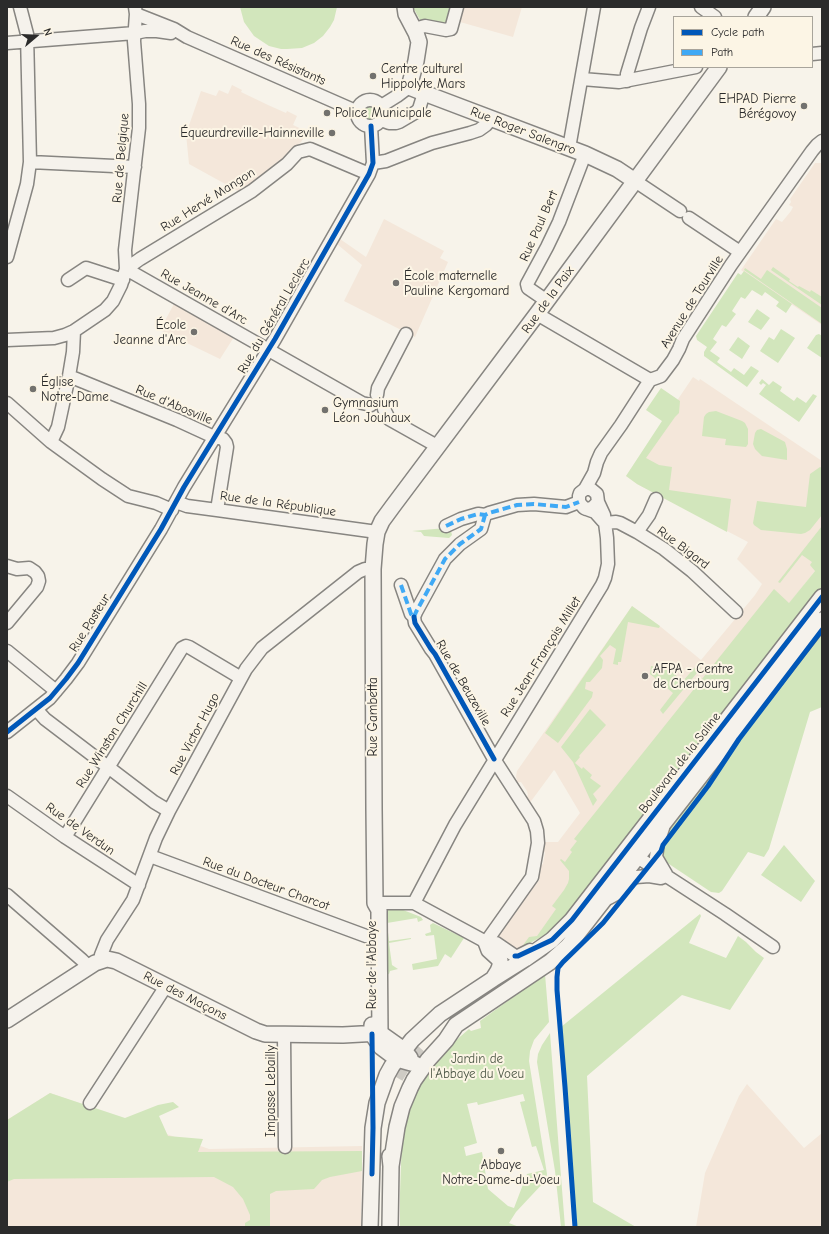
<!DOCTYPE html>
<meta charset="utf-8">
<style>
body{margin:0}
#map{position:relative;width:829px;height:1234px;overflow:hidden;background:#f7f3ea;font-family:"Comic Neue",sans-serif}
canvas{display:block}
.frame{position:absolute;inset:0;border:8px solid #2b2b2b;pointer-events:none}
.legend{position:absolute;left:673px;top:16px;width:140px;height:52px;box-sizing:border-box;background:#fcf5e5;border:1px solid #a8a49b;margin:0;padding:5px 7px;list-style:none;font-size:12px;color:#2b2b2b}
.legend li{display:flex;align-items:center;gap:8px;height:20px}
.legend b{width:20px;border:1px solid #a8a49b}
.north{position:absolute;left:16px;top:16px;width:40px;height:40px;-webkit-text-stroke:3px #fcf5e5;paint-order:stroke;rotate:71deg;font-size:11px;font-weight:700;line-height:16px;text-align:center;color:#2b2b2b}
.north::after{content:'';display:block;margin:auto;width:14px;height:18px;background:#2b2b2b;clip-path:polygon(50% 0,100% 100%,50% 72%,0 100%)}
</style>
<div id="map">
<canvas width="829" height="1234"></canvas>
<div class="frame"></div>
<ul class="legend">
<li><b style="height:5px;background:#0057b8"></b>Cycle path</li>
<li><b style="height:5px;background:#3fa9f5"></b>Path</li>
</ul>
<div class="north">N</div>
</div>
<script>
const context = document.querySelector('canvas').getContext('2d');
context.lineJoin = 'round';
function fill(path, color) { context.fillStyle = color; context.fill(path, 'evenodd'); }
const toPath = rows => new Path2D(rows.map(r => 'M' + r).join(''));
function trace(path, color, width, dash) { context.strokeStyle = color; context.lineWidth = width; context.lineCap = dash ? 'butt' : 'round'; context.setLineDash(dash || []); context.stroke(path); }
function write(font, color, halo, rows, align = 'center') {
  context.font = font + ' "Comic Neue",sans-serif'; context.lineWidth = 4; context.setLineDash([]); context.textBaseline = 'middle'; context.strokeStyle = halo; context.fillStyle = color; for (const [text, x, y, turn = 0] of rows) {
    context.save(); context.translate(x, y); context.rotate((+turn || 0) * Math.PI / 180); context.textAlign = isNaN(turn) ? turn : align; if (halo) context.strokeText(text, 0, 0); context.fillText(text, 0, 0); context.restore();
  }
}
fill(toPath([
 [463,7,522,7,513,37,460,22],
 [232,85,242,90,241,92,268,105,286,113,287,111,297,116,293,125,308,132,301,142,286,157,249,185,238,191,189,164,186,134,201,91,216,96,219,90,228,94],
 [815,163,822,163,822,325,741,270,776,219,782,222,791,211,793,207,789,205,791,202,790,199],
 [384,219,444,251,440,258,448,262,415,337,344,301,362,265,337,244,340,239,366,257],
 [175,302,234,337,220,359,160,330],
 [693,377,699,381,700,379,822,461,822,562,731,677,548,933,520,949,512,949,497,936,540,879,537,877,540,866,543,864,545,853,542,849,543,842,558,842,580,813,555,771,554,770,529,804,526,799,528,795,527,791,521,782,515,783,514,782,517,780,516,777,517,771,632,606,661,627,701,660,755,595,762,584,737,559,748,542,637,484,626,476],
 [747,1084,804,1148,822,1133,822,1227,696,1227,705,1173,739,1096],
 [50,1093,209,1149,362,1146,361,1227,7,1227,7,1120]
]), '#f4e7da');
fill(toPath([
 [240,7,337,7,334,20,330,27,323,36,314,43,302,48,287,49,281,49,269,46,254,36,244,22],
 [414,7,454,7,449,26,420,20,414,9],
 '363 113a8 8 0 1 1 16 0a8 8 0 1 1-16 0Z',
 [773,267,790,279,789,281,798,287,799,286,810,292,811,290,822,297,822,305,771,270],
 [745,268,761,279,767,270,822,308,822,324,744,270],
 [744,271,792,304,786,313,776,306,779,302,765,292,762,296,752,290,745,299,741,297,732,311,736,314,726,327,722,325,713,339,717,342,710,351,720,358,717,362,731,372,734,368,744,375,751,366,759,371,747,387,704,356,704,352,707,347,697,340,696,336,738,273,741,275],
 [757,309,770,318,761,330,748,322],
 [781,329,795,338,778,363,760,351,769,337,774,340],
 [819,334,822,336,822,358,807,348,816,335],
 [738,337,750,346,742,359,729,350],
 [762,379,769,385,773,381,782,387,780,391,794,401,797,397,806,403,813,394,817,396,799,422,759,394,766,385,763,383,761,385,759,383],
 [661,388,680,401,679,413,675,417,646,458,659,465,672,467,669,490,731,499,727,532,637,484,626,476,662,421,646,410],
 [716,411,742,421,745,423,748,429,748,444,746,447,725,445,726,439,702,436,704,417,706,414,709,412],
 [761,429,785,442,787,449,787,460,762,456,755,449,753,444,755,433,757,430],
 [820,467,822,468,822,515,810,530,805,533,801,534,761,530,754,525,753,523,757,501,806,507,810,474],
 [822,526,822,707,810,712,769,849,764,857,748,852,722,891,719,893,711,892,666,862,664,859,662,852,632,829,560,923,556,925,548,933,521,948,529,937,537,936,556,909,552,906,564,890,568,883,569,879,569,871,560,860,561,859,565,862,572,852,570,850,577,841,574,839,774,589,789,603,815,571,810,565,812,562,802,555,780,583,778,582],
 [446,528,451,531,452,535,449,538,424,536,421,532,412,531],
 [632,606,660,626,659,628,628,622,621,662,618,662,618,665,613,664,616,649,610,645,600,656,603,660,602,668,590,682,586,682,585,689,593,692,592,697,558,743,545,733],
 [697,665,701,668,663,714,660,710,673,693,650,674,651,666,668,669,683,681],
 [590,709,606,725,579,756,580,757,575,763,582,769,583,767,592,775,590,778,601,786,593,794,597,800,593,806,573,762,561,747],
 [784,845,815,881,801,902,761,875],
 [390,908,398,908,421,917,423,920,418,922,417,918,387,923,389,941,411,938,411,939,389,943,392,965,398,969,390,971,389,974,385,975,386,913,388,910],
 [700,914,701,916,689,943,726,958,738,936,746,942,756,952,764,958,730,1010,682,995,587,1076,593,1202,636,1227,577,1227,561,1027],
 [433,923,464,938,451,958,445,954,438,966,413,970,412,964,437,959,434,935,426,936,425,934,431,932,430,925],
 [545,974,549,1022,534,1040,530,1051,529,1061,547,1174,546,1180,516,1212,509,1223,519,1227,400,1227,400,1193,402,1137,412,1096,423,1076,446,1049,469,1029,471,1031,481,1028,480,1021],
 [523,1094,525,1101,520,1102,532,1147,536,1146,544,1170,527,1174,514,1208,508,1206,488,1189,482,1152,466,1156,464,1147,477,1143,467,1104,477,1102,478,1105],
 [550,1033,560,1164,565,1227,561,1227,555,1171,537,1062,538,1054,542,1045],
 [50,1093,125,1118,158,1105,173,1102,179,1107,159,1116,168,1136,203,1139,198,1152,362,1151,362,1171,330,1177,322,1180,314,1189,276,1191,270,1194,270,1227,245,1227,245,1223,250,1220,250,1215,243,1199,233,1187,214,1177,14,1179,7,1182,7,1120]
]), '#d2e6bc');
trace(toPath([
 [396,1077,405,1062,423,1041]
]), '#cecbc4', 15, [15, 8]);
const minor = toPath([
 [701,7,715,17],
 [136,14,174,29,187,37,358,112],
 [414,29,425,26,446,30,451,29,457,7],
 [7,43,135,33,145,31,157,31,171,33],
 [812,54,822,53],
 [582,79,619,82,696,67],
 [627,81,627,74,641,28,649,7],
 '357 113a13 13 0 1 1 26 0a13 13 0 1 1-26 0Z',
 [381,106,397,96,409,87],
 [381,120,389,123,396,123,399,122,416,112,419,109,424,93],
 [569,148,594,7],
 [30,162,135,167],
 [373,163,386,161,432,143,470,133,479,130,486,125,491,119],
 [369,174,310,149,298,152,287,164,252,191,140,259,126,269,362,403,371,405],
 [635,181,680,211],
 [689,218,740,252],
 [7,257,21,206,27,184,30,162,27,34,20,7],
 [68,280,86,268,123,280],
 [547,301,528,288,527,284,547,247,559,222,585,154],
 [537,314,650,380],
 [7,340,54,338,65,335,74,331,105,310,113,301,121,285,126,269,125,250,139,128,139,104,134,41,136,14,135,7],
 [69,376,177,420,214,437,223,439,226,443,227,447,217,510],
 [377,395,378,388,406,334],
 [7,403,51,442,102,479,128,496,156,503,172,510],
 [384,409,389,419,437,446],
 [51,442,58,427,69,376,73,352,74,331],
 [585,489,594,473,597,462,601,453,621,425,650,380,661,376,673,360,679,349,683,339,731,265,812,151,817,145,822,141],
 [176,502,187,506,217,510,377,532],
 [586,509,592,508,598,502,597,494,591,489,585,489,580,493,579,496,579,502,584,508,595,512,603,521],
 [605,523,616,522,620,523,637,532,664,549,692,571,736,612],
 [446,526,461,519,478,514,485,515,489,513,517,505,534,504,566,507,579,502],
 [637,532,649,515,656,499],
 [7,566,17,569,29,568,35,572,38,576,39,581,37,587,7,623],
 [401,585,411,614,414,617,415,623,431,649,435,654,494,759,534,821,537,831,538,843,532,877,486,942],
 [414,617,416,612,445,559,460,544,481,529,485,515],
 [7,651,56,691],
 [36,709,45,719,154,802,169,811],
 [7,732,50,698,66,679,78,663,161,529,184,487,275,339,369,174,373,163,371,126],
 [7,796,65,837,139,885],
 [663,828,658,843,656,857,666,874],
 [65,837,182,648,186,646,189,647,241,678],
 [631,853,725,914,773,947],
 [150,856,366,936,372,937],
 [7,895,82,960,89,967],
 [609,898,618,893,630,880,636,877,649,876,661,878,666,876],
 [375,903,414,903,486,942,492,942,496,943,515,956,518,956,530,950],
 [414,903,455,825,602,585,605,578,608,564,607,538,604,515,598,502],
 [102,960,101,955,107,940,133,900,156,838,169,811,246,669,262,648,358,572,365,569,373,569],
 [284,1035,285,1147],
 [90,1103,166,986]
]);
const major = toPath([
 [405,7,406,14,416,33,419,42,416,61,409,87,424,93,585,154,617,169,635,181],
 [756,17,763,7],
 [486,942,489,950,500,960,500,966,498,971,493,979],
 [7,1020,95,963,107,959,116,961,256,1031,265,1034,343,1035,380,1033],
 [372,1025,372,1034,381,1047,397,1059,415,1064],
 [380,1033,379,917,379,910,375,903,374,808,373,569,375,544,377,532,382,521,393,506,537,314,719,67],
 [380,1033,404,1050,410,1058],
 [390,1156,391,1166,390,1227],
 [391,1166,397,1127,402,1107,410,1088,414,1080,428,1060,446,1040,456,1025,550,962,568,946,822,620],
 [370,1227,373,1128,377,1103,387,1075,392,1066,412,1040,440,1014,493,979,525,959,552,940,572,920,822,597]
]);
trace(minor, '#878581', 15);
trace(major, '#878581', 18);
trace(minor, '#f5f2ec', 12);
trace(major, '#f5f2ec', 15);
trace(toPath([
 [446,526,461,519,478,514,485,515,489,513,517,505,534,504,566,507,579,502],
 [401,585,411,614,414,617,414,620],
 [414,617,416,612,445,559,460,544,481,529,485,515]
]), '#3fa9f5', 4, [8, 4]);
trace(toPath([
 [414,617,415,623,431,649,435,654,494,759],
 [7,732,50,698,66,679,78,663,161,529,184,487,275,339,369,174,373,163,371,126],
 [515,956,518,956,552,940,572,920,822,597],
 [372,1034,373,1128,372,1174],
 [575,1227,565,1087,557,990,557,977,558,968,563,962,603,923,661,851,663,845,708,786,739,739,822,630]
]), '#0057b8', 5);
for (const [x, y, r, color] of [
 [373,76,4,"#72716e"],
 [804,106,4,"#72716e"],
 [327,113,4,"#72716e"],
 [332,133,4,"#72716e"],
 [396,283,4,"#72716e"],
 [194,332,4,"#72716e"],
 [33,389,4,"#72716e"],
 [325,410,4,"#72716e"],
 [645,676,4,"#72716e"],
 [501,1151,4,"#72716e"]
]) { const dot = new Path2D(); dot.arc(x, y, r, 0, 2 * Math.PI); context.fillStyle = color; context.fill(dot); trace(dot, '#fcf5e5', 1.5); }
write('13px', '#2b2b2b', '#fcf5e5', [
 ["Rue des Résistants",278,61,24],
 ["Rue Roger Salengro",523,131,21],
 ["Rue de Belgique",121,158,-85],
 ["Rue Hervé Mangon",208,200,-32],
 ["Rue Paul Bert",539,226,-66],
 ["Rue Jeanne d'Arc",204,297,30],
 ["Rue de la Paix",548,300,-54],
 ["Avenue de Tourville",692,302,-58],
 ["Rue du Général Leclerc",274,316,-60],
 ["Rue d'Abosville",174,405,23],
 ["Rue de la République",278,504,8],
 ["Rue Bigard",683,548,37],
 ["Rue Pasteur",90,623,-58],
 ["Rue Jean-François Millet",541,657,-58],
 ["Rue de Beuzeville",463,683,60],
 ["Rue Gambetta",373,717,-90],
 ["Rue Victor Hugo",195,734,-62],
 ["Rue Winston Churchill",112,735,-58],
 ["Boulevard de la Saline",680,763,-52],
 ["Rue de Verdun",80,829,35],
 ["Rue du Docteur Charcot",266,884,20],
 ["Rue de l'Abbaye",372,965,-90],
 ["Rue des Maçons",185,996,27],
 ["Impasse Lebailly",271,1091,-90]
]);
write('13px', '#2b2b2b', '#fcf5e5', [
 ["Centre culturel",381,69],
 ["Hippolyte Mars",381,84],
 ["EHPAD Pierre",796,99,"right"],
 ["Bérégovoy",796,114,"right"],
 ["Police Municipale",335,113],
 ["Équeurdreville-Hainneville",324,133,"right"],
 ["École maternelle",404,276],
 ["Pauline Kergomard",404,291],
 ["École",186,325,"right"],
 ["Jeanne d'Arc",186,340,"right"],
 ["Église",41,382],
 ["Notre-Dame",41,397],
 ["Gymnasium",333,403],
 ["Léon Jouhaux",333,418],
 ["AFPA - Centre",653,669],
 ["de Cherbourg",653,684],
 ["Abbaye",501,1165,"center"],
 ["Notre-Dame-du-Voeu",501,1180,"center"]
], 'left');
write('13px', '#4d5746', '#fcf5e5', [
 ["Jardin de",477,1059],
 ["l'Abbaye du Voeu",477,1074]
]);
</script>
